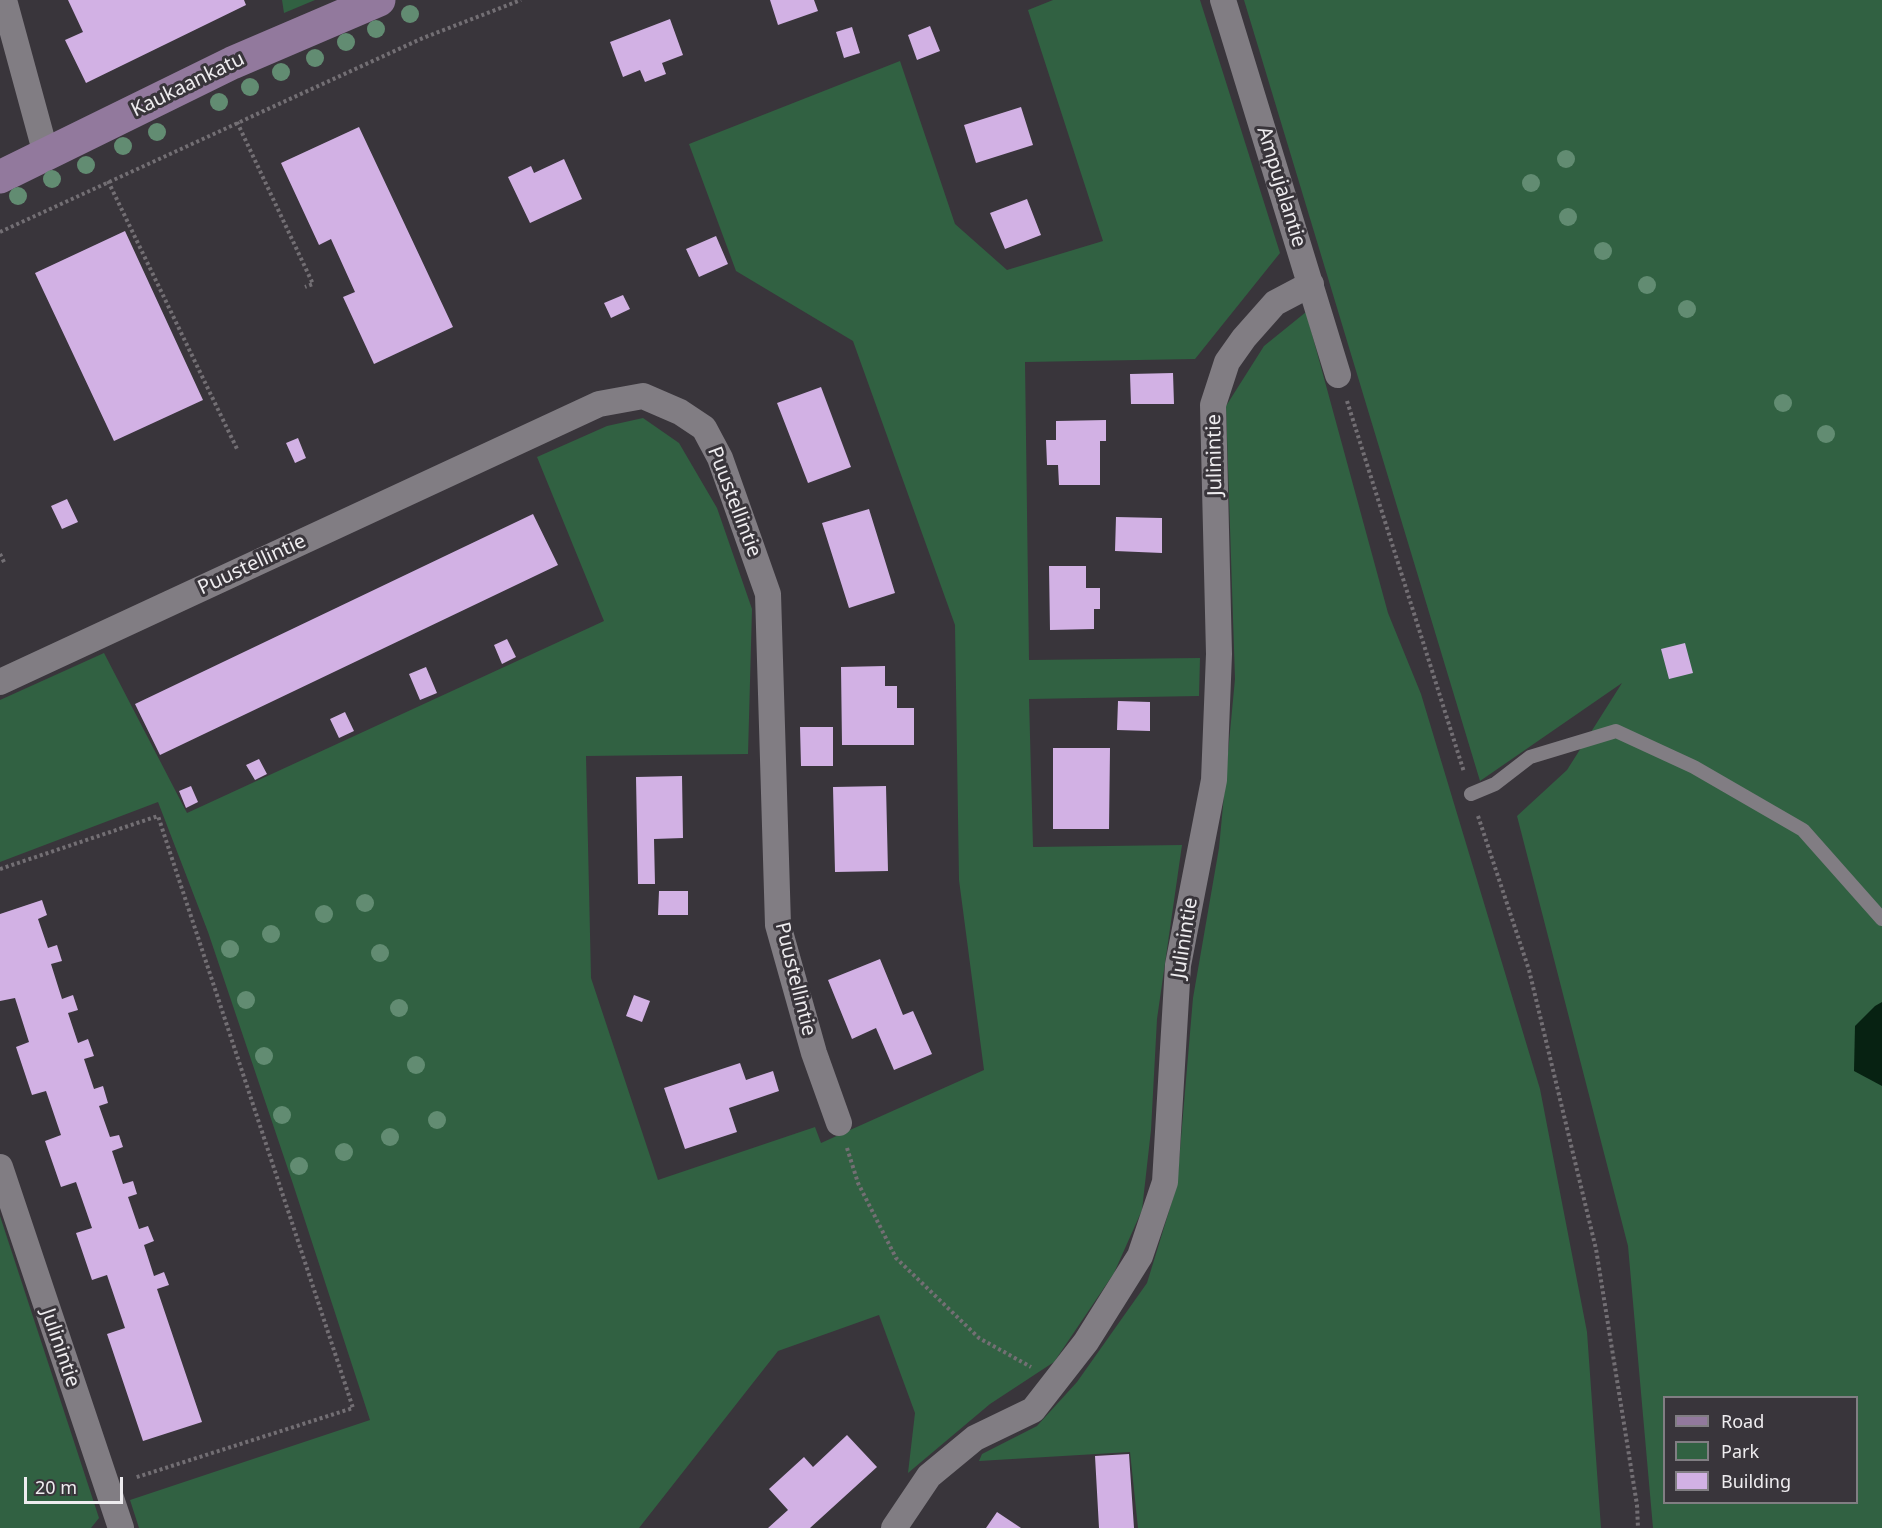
<!DOCTYPE html>
<style>
body{margin:0}
#map{position:relative;width:1882px;height:1528px;overflow:hidden;background:#39353b;font-family:"Noto Sans",sans-serif}
canvas{display:block}
.legend{position:absolute;left:1663px;top:1396px;width:195px;height:108px;box-sizing:border-box;background:#39353b;border:2px solid #817e83;margin:0;padding:8px 10px;list-style:none;font-size:18px;color:#eeecef}
.legend li{display:flex;align-items:center;gap:12px;height:30px}
.legend b{width:30px;border:2px solid #817e83}
.scale{position:absolute;left:24px;top:1477px;width:99px;height:27px;box-sizing:border-box;border:3px solid #eeecef;border-top:0;padding-left:8px;font-size:18px;line-height:21px;white-space:nowrap;color:#eeecef;-webkit-text-stroke:4px #39353b;paint-order:stroke}
</style>
<div id="map">
<canvas width="1882" height="1528"></canvas>
<ul class="legend">
<li><b style="height:8px;background:#92799d"></b>Road</li>
<li><b style="height:16px;background:#316142"></b>Park</li>
<li><b style="height:16px;background:#d2b1e4"></b>Building</li>
</ul>
<div class="scale">20 m</div>
</div>
<script>
const context = document.querySelector('canvas').getContext('2d');
context.lineJoin = 'round';
function fill(path, color) { context.fillStyle = color; context.fill(path, 'evenodd'); }
const toPath = rows => new Path2D(rows.map(r => 'M' + r).join(''));
function trace(path, color, width, dash) { context.strokeStyle = color; context.lineWidth = width; context.lineCap = dash ? 'butt' : 'round'; context.setLineDash(dash || []); context.stroke(path); }
function write(font, color, halo, rows, align = 'center') {
  context.font = font + ' "Noto Sans",sans-serif'; context.lineWidth = 6; context.setLineDash([]); context.textBaseline = 'middle'; context.strokeStyle = halo; context.fillStyle = color; for (const [text, x, y, turn = 0] of rows) {
    context.save(); context.translate(x, y); context.rotate((+turn || 0) * Math.PI / 180); context.textAlign = isNaN(turn) ? turn : align; if (halo) context.strokeText(text, 0, 0); context.fillText(text, 0, 0); context.restore();
  }
}
fill(toPath([
 [282,0,315,0,284,13],
 [1053,0,1200,0,1280,253,1195,359,1025,362,1029,660,1200,658,1199,696,1029,699,1033,847,1182,845,1157,1019,1151,1130,1142,1210,1114,1273,1054,1362,990,1404,908,1473,915,1413,879,1315,778,1351,639,1528,139,1528,130,1500,370,1420,293,1184,208,932,158,802,0,862,0,700,104,653,187,813,604,621,537,457,607,426,643,418,679,443,717,508,752,609,748,754,586,756,591,978,658,1180,815,1127,821,1143,984,1070,959,880,955,625,853,341,736,271,689,144,900,61,955,224,1007,270,1103,241,1028,10],
 [1244,0,1882,0,1882,1528,1653,1528,1628,1246,1517,816,1567,770,1622,683,1480,781],
 [1664,1398,1856,1398,1856,1502,1664,1502],
 [1306,312,1388,613,1421,694,1540,1089,1587,1332,1601,1528,1138,1528,1130,1452,979,1461,982,1454,1037,1426,1077,1382,1147,1283,1177,1185,1193,998,1219,848,1235,679,1226,406,1264,346],
 [0,1216,99,1518,91,1528,0,1528]
]), '#316142');
fill(toPath([
 [1882,1002,1882,1086,1854,1071,1855,1026,1875,1006]
]), '#072212');
fill(toPath([
 [68,0,244,0,246,5,86,83,65,40,83,32],
 [770,0,814,0,818,11,778,25],
 [670,19,683,55,662,63,666,74,645,82,640,70,623,77,610,42],
 [930,26,940,51,917,60,908,35],
 [852,27,860,53,844,58,836,32],
 [1021,107,1033,145,976,163,964,125],
 [359,127,453,327,374,364,343,297,355,292,331,239,319,245,281,163],
 [564,159,582,199,530,223,508,177,531,166,534,173],
 [1027,199,1041,235,1005,249,990,213],
 [125,231,203,400,114,441,35,273],
 [716,236,728,264,699,277,686,249],
 [623,295,630,309,611,318,604,303],
 [1173,373,1174,404,1131,404,1130,374],
 [821,387,851,467,808,483,777,403],
 [1106,420,1106,441,1100,441,1100,485,1059,485,1058,465,1047,465,1046,440,1056,440,1056,421],
 [298,438,306,458,295,463,286,443],
 [67,499,78,522,62,529,51,506],
 [869,509,895,593,849,608,822,523],
 [533,514,558,565,160,755,135,704],
 [1116,517,1162,518,1162,553,1115,551],
 [1049,566,1086,566,1086,588,1100,588,1100,609,1094,609,1094,629,1050,630],
 [507,639,516,657,502,664,494,645],
 [1685,643,1693,673,1669,679,1661,649],
 [885,666,885,686,897,686,897,708,914,708,914,745,842,745,841,667],
 [426,667,437,693,420,700,409,674],
 [1118,701,1150,702,1150,731,1117,730],
 [345,712,354,731,339,738,330,719],
 [800,727,833,727,833,766,801,766],
 [1053,748,1110,748,1109,829,1053,829],
 [259,759,267,774,255,780,246,765],
 [682,776,683,838,654,839,655,884,638,884,636,777],
 [191,786,198,802,186,808,179,791],
 [886,786,888,871,835,872,833,787],
 [659,891,688,891,688,915,658,915],
 [42,900,47,915,38,919,48,948,57,945,62,961,51,964,62,999,73,995,78,1010,68,1013,78,1043,88,1039,94,1056,84,1059,94,1089,103,1086,108,1103,99,1106,110,1137,119,1135,123,1147,112,1151,123,1184,133,1181,137,1194,128,1197,139,1229,148,1226,154,1241,144,1245,154,1276,164,1272,169,1285,157,1289,202,1422,143,1441,107,1334,125,1328,107,1275,92,1280,76,1233,92,1228,76,1182,61,1187,45,1141,61,1135,46,1091,32,1095,16,1047,29,1042,15,998,0,1001,0,914],
 [880,959,903,1015,913,1011,932,1054,894,1070,876,1028,852,1039,828,980],
 [634,995,650,1001,642,1022,626,1016],
 [740,1063,746,1080,773,1071,779,1091,729,1108,737,1132,685,1149,664,1088],
 [847,1435,877,1467,810,1528,768,1528,788,1510,769,1489,804,1457,813,1467],
 [1129,1454,1134,1528,1099,1528,1095,1456],
 [997,1512,1021,1528,986,1528]
]), '#d2b1e4');
trace(toPath([
 [237,122,313,284,305,287],
 [108,181,238,451],
 [0,232,423,38,521,0],
 [1347,401,1464,772],
 [0,554,5,564],
 [1478,816,1529,970,1596,1249,1637,1505,1638,1528],
 [0,869,158,816,353,1408,134,1478],
 [847,1148,858,1183,896,1258,979,1338,1031,1367]
]), '#736f74', 4, [3, 3]);
trace(toPath([
 [1471,794,1495,784,1530,757,1616,731,1694,767,1803,830,1882,919]
]), '#817d83', 14);
trace(toPath([
 [4,0,46,154],
 [1223,0,1338,375],
 [0,682,599,404,643,396,680,412,704,428,720,458,768,594,778,925,814,1053,839,1123],
 [0,1167,121,1528],
 [894,1528,929,1476,975,1438,1033,1410,1086,1342,1140,1256,1165,1182,1178,965,1214,780,1219,654,1213,405,1227,362,1244,338,1275,303,1311,284]
]), '#817d83', 26);
trace(toPath([
 [0,177,232,63,379,0]
]), '#92799d', 33);
context.fillStyle = '#628c72';
for (const [x, y] of [
 [410,14],
 [376,29],
 [346,42],
 [315,58],
 [281,72],
 [250,87],
 [219,102],
 [157,132],
 [123,146],
 [1566,159],
 [86,165],
 [52,179],
 [1531,183],
 [18,196],
 [1568,217],
 [1603,251],
 [1647,285],
 [1687,309],
 [1783,403],
 [1826,434],
 [365,903],
 [324,914],
 [271,934],
 [230,949],
 [380,953],
 [246,1000],
 [399,1008],
 [264,1056],
 [416,1065],
 [282,1115],
 [437,1120],
 [390,1137],
 [344,1152],
 [299,1166]
]) { context.beginPath(); context.arc(x, y, 9, 0, 2 * Math.PI); context.fill(); }
write('20px', '#eeecef', '#39353b', [
 ["Kaukaankatu",188,85,-26],
 ["Ampujalantie",1281,187,73],
 ["Julinintie",1215,455,-91],
 ["Puustellintie",734,502,69],
 ["Puustellintie",252,565,-25],
 ["Julinintie",1185,938,-81],
 ["Puustellintie",795,979,76],
 ["Julinintie",60,1348,71]
]);
</script>
